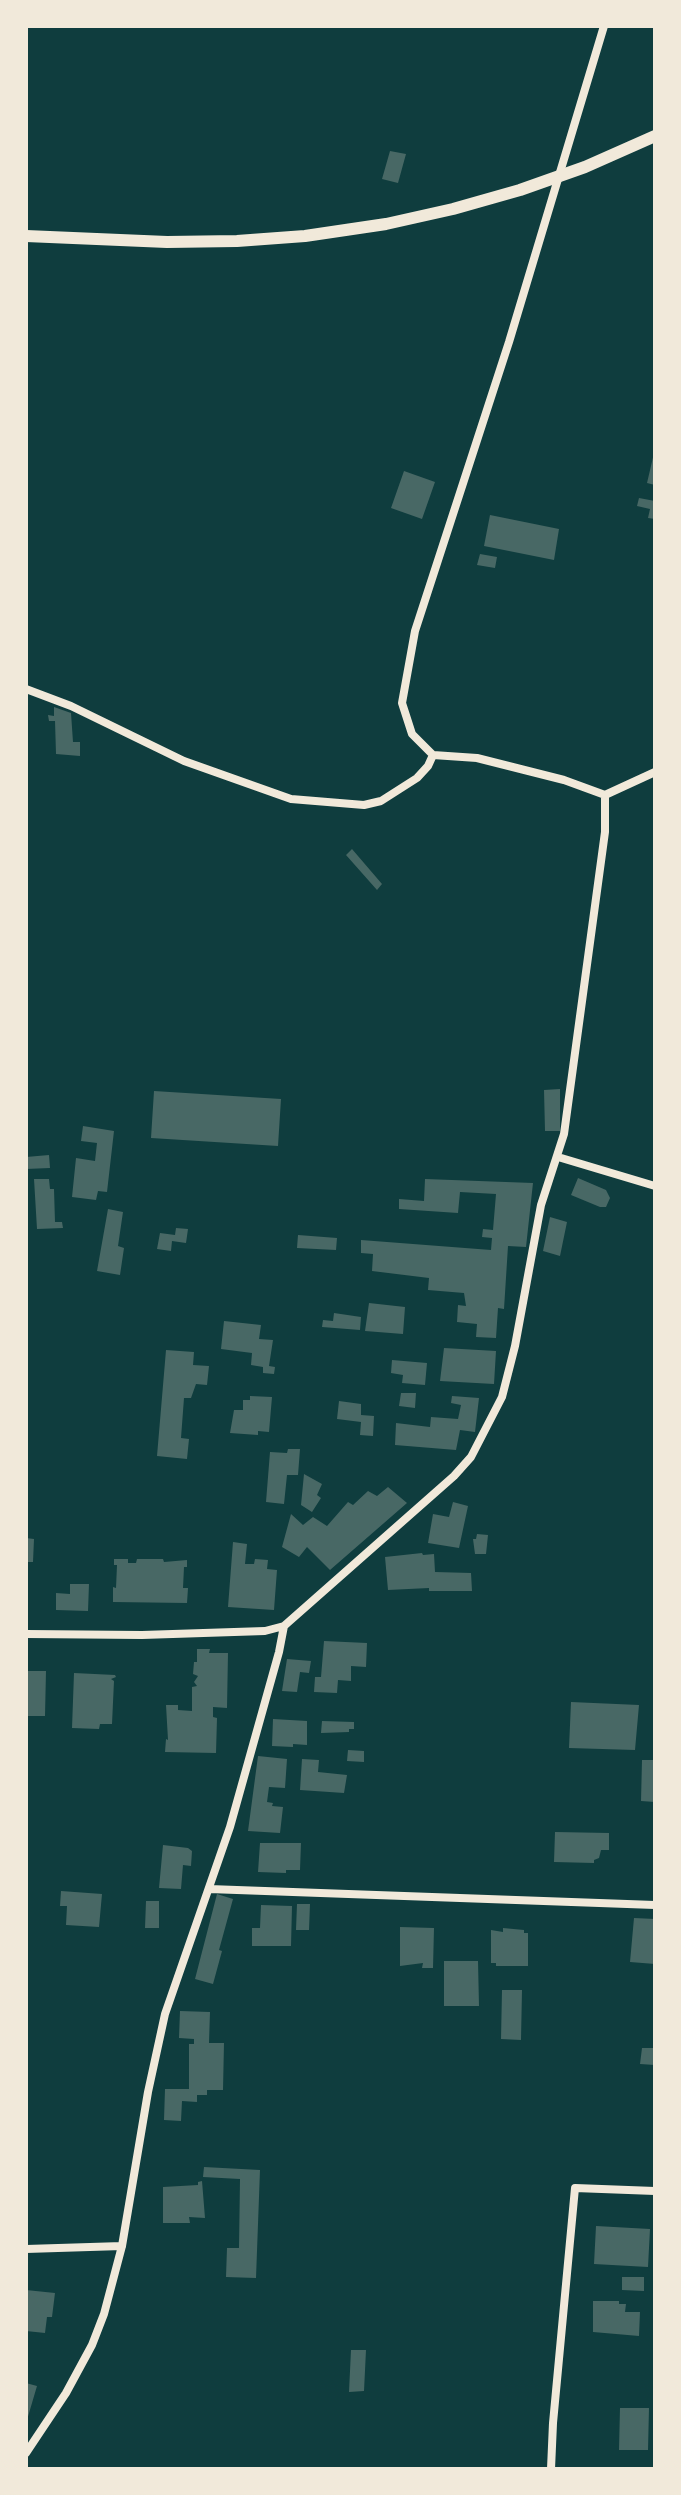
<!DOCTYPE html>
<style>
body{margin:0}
#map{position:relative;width:681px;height:2495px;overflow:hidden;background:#0f3d3e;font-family:"Noto Sans",sans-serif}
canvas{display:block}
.frame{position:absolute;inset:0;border:28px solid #f1e9da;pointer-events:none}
</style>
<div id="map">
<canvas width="681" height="2495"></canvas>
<div class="frame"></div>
</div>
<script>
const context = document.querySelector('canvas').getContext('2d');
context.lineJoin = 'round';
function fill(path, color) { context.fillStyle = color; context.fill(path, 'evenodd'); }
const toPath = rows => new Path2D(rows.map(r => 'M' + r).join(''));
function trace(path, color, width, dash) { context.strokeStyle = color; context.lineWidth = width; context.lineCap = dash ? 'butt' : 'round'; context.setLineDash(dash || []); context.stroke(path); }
fill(toPath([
 [390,151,406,154,398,183,382,179],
 [654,453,655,453,655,485,647,483],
 [404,471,435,482,422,519,391,508],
 [639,498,655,501,655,519,648,518,650,509,637,506],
 [490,515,559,529,554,560,484,546],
 [480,554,497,557,495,568,477,565],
 [54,707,71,713,73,742,80,742,80,756,56,754,55,721,49,721,48,715,54,716],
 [352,849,382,884,377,890,346,855],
 [560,1089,560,1131,545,1131,544,1090],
 [154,1091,281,1099,278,1146,151,1138],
 [83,1126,114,1131,107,1192,98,1191,96,1200,72,1197,76,1158,95,1161,97,1143,81,1141],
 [49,1155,50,1168,26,1169,26,1157],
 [578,1178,606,1190,610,1198,606,1207,600,1207,571,1195],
 [34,1179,49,1179,50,1189,54,1189,55,1222,62,1222,63,1228,37,1229],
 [425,1179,533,1183,526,1247,508,1246,504,1309,498,1308,496,1338,476,1337,477,1324,457,1322,458,1305,466,1306,464,1293,428,1290,429,1278,372,1271,373,1254,361,1253,361,1240,491,1250,492,1238,482,1237,483,1229,493,1230,496,1194,460,1192,458,1213,399,1209,399,1199,424,1201],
 [108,1209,123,1212,118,1246,124,1248,120,1275,97,1271],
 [550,1217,567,1222,560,1256,543,1251],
 [176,1228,188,1229,186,1243,172,1241,171,1251,157,1249,160,1233,175,1235],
 [298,1235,337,1238,336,1250,297,1248],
 [369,1303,405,1307,403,1334,365,1331],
 [334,1313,361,1317,360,1330,322,1327,323,1320,333,1321],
 [224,1321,261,1325,259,1339,273,1340,269,1366,275,1367,274,1374,263,1373,263,1367,251,1365,252,1353,221,1349],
 [444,1348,496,1351,494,1384,440,1381],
 [166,1350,194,1352,193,1365,209,1366,207,1385,196,1384,191,1398,184,1398,181,1438,189,1439,187,1459,157,1456],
 [392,1360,427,1363,425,1385,402,1383,403,1375,391,1373],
 [401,1393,416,1393,415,1408,399,1406],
 [250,1396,272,1397,269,1432,258,1431,258,1435,230,1433,234,1410,243,1410,243,1400,250,1400],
 [452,1396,479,1398,475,1432,460,1430,456,1450,395,1445,396,1423,430,1427,431,1417,458,1419,461,1405,451,1403],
 [339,1401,361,1404,361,1415,374,1416,373,1436,360,1435,361,1422,337,1419],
 [288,1449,300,1449,298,1475,287,1475,284,1504,266,1502,270,1452,287,1453],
 [304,1474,322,1484,317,1495,321,1498,312,1512,301,1505],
 [388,1487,407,1503,330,1570,307,1547,299,1557,282,1547,291,1514,303,1525,313,1517,327,1526,348,1502,353,1505,368,1491,377,1496],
 [453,1502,468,1506,459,1548,428,1543,433,1514,449,1517],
 [477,1534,488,1535,486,1554,475,1554,473,1539,476,1539],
 [26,1538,34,1539,33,1562,26,1562],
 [233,1542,247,1544,245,1564,254,1564,255,1559,268,1560,267,1569,277,1570,274,1610,228,1607],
 [422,1553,423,1555,434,1554,435,1572,471,1573,472,1591,429,1591,429,1588,388,1590,385,1557],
 [114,1559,128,1559,128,1563,136,1563,137,1559,163,1559,164,1562,187,1560,187,1567,184,1567,183,1588,188,1588,187,1603,113,1602,113,1587,116,1588,117,1565,114,1565],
 [70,1584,89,1584,88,1611,56,1610,56,1593,70,1594],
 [324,1641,367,1643,366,1667,351,1666,351,1681,338,1680,337,1693,314,1692,315,1677,321,1677],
 [197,1649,210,1649,209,1653,228,1653,227,1708,213,1707,213,1717,217,1718,216,1753,165,1752,166,1739,168,1740,166,1705,178,1705,178,1710,192,1711,192,1687,197,1686,194,1682,198,1676,193,1674,194,1662,197,1662],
 [287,1659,311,1661,309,1673,300,1672,297,1692,282,1691],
 [26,1671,46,1671,45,1716,26,1716],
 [74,1673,115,1675,116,1677,111,1679,114,1681,112,1724,100,1724,99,1729,72,1728],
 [571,1702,639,1705,635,1750,569,1748],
 [273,1719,307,1721,307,1745,293,1744,293,1747,272,1746],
 [322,1721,354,1722,354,1729,349,1729,349,1732,321,1733],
 [348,1750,364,1751,364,1762,347,1761],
 [258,1756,287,1759,285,1788,269,1787,267,1802,273,1803,272,1806,283,1807,280,1833,248,1831],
 [302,1759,319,1760,318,1772,347,1775,344,1793,300,1790],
 [642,1760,655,1760,655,1802,641,1801],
 [555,1832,609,1833,609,1850,601,1850,599,1858,594,1860,594,1863,554,1862],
 [260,1843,301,1843,300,1870,286,1870,286,1873,258,1872],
 [163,1845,188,1848,192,1851,191,1866,183,1865,181,1889,159,1888],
 [61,1891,102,1894,99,1927,66,1925,67,1906,60,1906],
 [217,1894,233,1899,219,1950,222,1951,213,1984,195,1979],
 [146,1901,159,1901,159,1928,145,1928],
 [297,1904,310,1904,309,1930,296,1930],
 [261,1905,292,1906,291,1946,252,1946,252,1928,260,1928],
 [634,1918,655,1919,655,1964,630,1962],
 [400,1927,434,1928,433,1968,422,1968,423,1963,400,1966],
 [503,1928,524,1930,524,1933,528,1933,528,1966,496,1966,496,1963,491,1963,491,1930,503,1932],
 [444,1961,478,1961,479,2006,444,2006],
 [502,1990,522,1990,521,2040,501,2039],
 [180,2011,210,2012,209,2043,224,2043,223,2090,207,2090,207,2095,197,2095,197,2102,182,2101,181,2121,164,2120,165,2089,189,2089,189,2044,194,2044,194,2039,179,2038],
 [642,2048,655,2048,655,2065,640,2064],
 [204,2167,260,2170,256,2278,226,2277,227,2248,239,2248,240,2179,203,2177],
 [202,2181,205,2218,189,2217,190,2223,163,2223,163,2187,198,2185,198,2182],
 [596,2226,650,2229,648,2267,594,2264],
 [622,2277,644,2277,644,2291,622,2290],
 [26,2290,55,2293,52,2317,47,2317,45,2333,26,2331],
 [593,2301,619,2301,619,2304,626,2304,625,2312,640,2312,639,2336,593,2332],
 [351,2350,366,2350,364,2391,349,2392],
 [26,2383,37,2386,27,2420,26,2420],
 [620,2408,649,2408,648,2450,619,2450]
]), '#486865');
trace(toPath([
 [604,26,509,342,415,631,402,703,412,734,433,755,477,758,564,780,605,795],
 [26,689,71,706,184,761,291,799,364,805,381,801,417,778,428,766,433,755],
 [605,795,655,772],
 [558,1157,655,1186],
 [26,1634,142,1635,265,1631,284,1626,454,1476,471,1457,502,1397,515,1346,541,1205,564,1134,605,832,605,795],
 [209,1889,655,1905],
 [26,2249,122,2246],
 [26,2453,66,2393,92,2345,104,2314,122,2246,148,2092,165,2014,230,1827,279,1652,284,1626],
 [551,2469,553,2423,575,2188,655,2191]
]), '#f1e9da', 8);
trace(toPath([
 [26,236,167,242,237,241,305,236,386,224,453,209,520,190,585,167,655,136]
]), '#f1e9da', 12);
</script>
